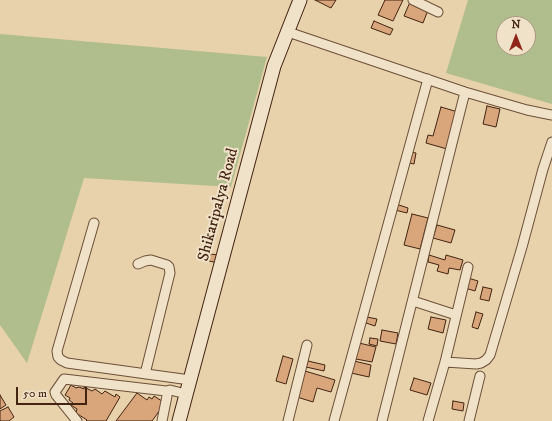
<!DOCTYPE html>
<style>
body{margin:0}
#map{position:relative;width:552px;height:421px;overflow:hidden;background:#e8d2ab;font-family:"IM FELL DW Pica",serif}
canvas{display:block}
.north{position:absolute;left:496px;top:16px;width:40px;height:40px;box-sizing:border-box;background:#f0e2c8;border:1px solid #ab967f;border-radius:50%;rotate:0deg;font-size:11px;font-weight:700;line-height:16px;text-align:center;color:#432312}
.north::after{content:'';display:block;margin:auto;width:14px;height:18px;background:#8f2418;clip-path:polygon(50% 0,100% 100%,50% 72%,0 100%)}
.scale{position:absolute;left:16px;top:387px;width:71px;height:18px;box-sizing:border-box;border:2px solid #432312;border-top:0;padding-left:5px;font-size:12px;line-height:14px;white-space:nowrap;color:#432312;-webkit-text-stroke:3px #f0e2c8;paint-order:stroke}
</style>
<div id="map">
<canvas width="552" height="421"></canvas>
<div class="north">N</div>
<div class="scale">50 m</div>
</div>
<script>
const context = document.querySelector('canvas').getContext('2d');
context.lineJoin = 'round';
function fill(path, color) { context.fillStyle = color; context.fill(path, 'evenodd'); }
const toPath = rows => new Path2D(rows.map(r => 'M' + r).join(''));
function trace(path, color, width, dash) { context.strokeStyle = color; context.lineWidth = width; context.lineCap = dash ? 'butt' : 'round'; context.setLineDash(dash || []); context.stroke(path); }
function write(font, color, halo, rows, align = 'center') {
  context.font = font + ' "IM FELL DW Pica",serif'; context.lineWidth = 4; context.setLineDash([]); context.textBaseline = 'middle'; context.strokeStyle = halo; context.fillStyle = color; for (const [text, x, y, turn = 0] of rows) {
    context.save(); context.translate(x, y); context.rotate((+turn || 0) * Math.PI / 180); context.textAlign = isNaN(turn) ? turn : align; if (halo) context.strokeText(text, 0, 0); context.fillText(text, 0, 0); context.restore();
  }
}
fill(toPath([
 [468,0,552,0,552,104,446,73],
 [504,24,528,24,528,48,504,48],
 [0,34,267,57,231,187,84,178,27,363,0,325]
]), '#b0bd8d');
const building = toPath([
 [315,0,336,0,331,8,315,0],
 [385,0,403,0,393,21,378,15,385,0],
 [410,2,428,10,423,23,404,16,410,2],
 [374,21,393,29,390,35,371,28,374,21],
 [487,106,500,109,496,127,483,124,487,106],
 [441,107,458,112,447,149,426,143,428,135,433,136,441,107],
 [411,152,416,153,414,164,409,163,411,152],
 [396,204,408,208,407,213,395,210,396,204],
 [412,214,428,218,420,249,404,245,412,214],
 [437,225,455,230,451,243,433,238,437,225],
 [210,254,219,255,218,263,209,261,210,254],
 [429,255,445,260,446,255,463,260,460,270,449,268,448,274,437,271,439,265,428,262,429,255],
 [468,278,478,281,475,291,465,288,468,278],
 [483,287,492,289,489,301,480,299,483,287],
 [476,312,483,314,478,329,472,327,476,312],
 [367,317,377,319,375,326,366,323,367,317],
 [431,317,446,320,443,333,428,329,431,317],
 [382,330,398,333,396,344,380,341,382,330],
 [370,338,378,339,377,346,369,344,370,338],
 [359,343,376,347,372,362,356,359,359,343],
 [283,356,293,359,286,384,276,381,283,356],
 [308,361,325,365,324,371,306,367,308,361],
 [354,361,371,365,369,377,351,373,354,361],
 [305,371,335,380,331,392,317,388,313,402,297,397,305,371],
 [414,378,431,383,427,395,410,390,414,378],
 [71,385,76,388,79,387,84,389,84,387,92,391,95,389,102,394,105,391,115,397,116,394,120,397,106,421,86,421,87,420,76,413,77,409,71,405,73,403,69,400,70,398,65,395,71,385],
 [137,393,147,400,149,397,152,399,154,396,165,403,152,421,116,421,137,393],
 [0,395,6,405,0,409,0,395],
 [453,401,464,403,463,411,452,409,453,401],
 [8,407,14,417,9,421,0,421,0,411,8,407]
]);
fill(building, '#d9a67c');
trace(building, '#432312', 1);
const street = toPath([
 [413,0,438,12],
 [288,32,465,92,527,110,552,115],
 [94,223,57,351,58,357,61,360,67,363,190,380],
 [138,264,145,261,151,260,167,265,169,267,170,273,145,374],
 [413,301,456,315],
 [445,362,476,364,481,363,486,360,490,355,522,247,543,169,552,142],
 [77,421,56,395,55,392,64,379,166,391,170,390,186,394],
 [162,421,167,396,166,391],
 [288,421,307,345],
 [334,421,428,79],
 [382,421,465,92],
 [428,421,445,362,468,267],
 [469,421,480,376]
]);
const secondary = toPath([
 [179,421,274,66,300,0]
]);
trace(street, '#6c4f38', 11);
trace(secondary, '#432312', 15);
trace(street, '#f0e2c8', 9);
trace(secondary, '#f0e2c8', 13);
write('16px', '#432312', '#f0e2c8', [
 ["Shikaripalya Road",219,205,-75]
]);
</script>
